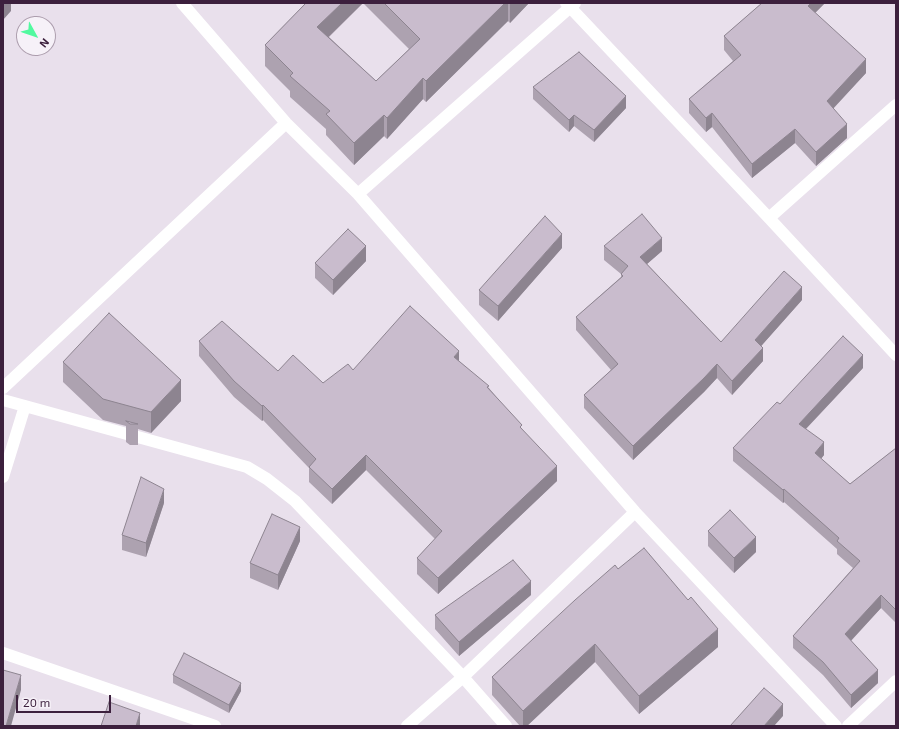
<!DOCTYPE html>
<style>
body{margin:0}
#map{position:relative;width:899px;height:729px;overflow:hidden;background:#e9e0ec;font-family:"Exo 2",sans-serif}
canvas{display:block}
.frame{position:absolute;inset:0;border:4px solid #3c203d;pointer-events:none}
.north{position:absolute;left:16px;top:16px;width:40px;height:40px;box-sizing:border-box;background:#f6f1f8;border:1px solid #ac9dad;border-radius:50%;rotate:130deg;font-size:11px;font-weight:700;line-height:16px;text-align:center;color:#3c203d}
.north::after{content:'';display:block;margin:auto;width:14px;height:18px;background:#51f99f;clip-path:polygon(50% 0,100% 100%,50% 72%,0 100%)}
.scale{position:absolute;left:16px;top:695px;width:95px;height:18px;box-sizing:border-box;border:2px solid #3c203d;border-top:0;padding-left:5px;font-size:12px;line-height:14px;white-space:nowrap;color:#3c203d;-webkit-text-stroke:3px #f6f1f8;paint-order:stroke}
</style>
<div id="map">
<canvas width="899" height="729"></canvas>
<div class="frame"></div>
<div class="north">N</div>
<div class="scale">20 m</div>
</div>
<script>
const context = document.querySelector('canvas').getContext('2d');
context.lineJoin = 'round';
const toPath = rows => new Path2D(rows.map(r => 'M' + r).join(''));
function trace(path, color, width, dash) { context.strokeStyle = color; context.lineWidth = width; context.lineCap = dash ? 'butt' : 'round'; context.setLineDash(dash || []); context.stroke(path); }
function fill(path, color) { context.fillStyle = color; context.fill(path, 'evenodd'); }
trace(toPath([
 [182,3,286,123,358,194,635,512,836,726],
 [566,3,769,218,896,355],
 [358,194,575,3],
 [769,218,896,105],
 [3,388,286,123],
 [3,400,247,467,267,479,295,501,463,677,506,726],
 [3,477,25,406],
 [3,653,215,726],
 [407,726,463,677,635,512],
 [848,726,896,681]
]), '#fff', 12);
fill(toPath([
 [306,3,363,3,329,37,376,81,409,49,363,3,529,3,510,23,508,21,426,102,423,99,387,139,384,136,354,165,326,135,326,129,290,97,290,91,265,66,265,45],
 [762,3,825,3,815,13,866,73,833,109,847,138,816,166,795,143,752,178,712,127,706,132,689,113,689,99,733,61,724,50,724,36],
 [533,87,626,108,594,142,574,126,569,132,533,99],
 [604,246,662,251,647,264,721,342,802,300,761,346,763,361,732,395,717,378,704,392,633,460,584,408,584,395,611,370,576,330,576,317,621,277,621,274,604,260],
 [562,248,498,321,479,305,479,290],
 [366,261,333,295,315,278,315,263],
 [199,341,278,371,323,383,353,370,459,361,489,388,522,429,557,481,438,594,417,574,417,558,435,539,366,470,332,504,309,482,309,468,263,420,262,421,234,397,199,356],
 [63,362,181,401,151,433,138,429,138,445,130,445,126,442,126,426,103,420,63,382],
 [863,368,806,429,824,455,821,459,850,484,896,448,896,623,881,608,851,641,878,683,851,708,823,675,793,648,793,636,853,568,837,554,837,549,784,502,783,503,733,461,733,448,780,404],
 [164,503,146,557,122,550,122,535],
 [708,531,756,552,734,573,708,546],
 [300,541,278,590,250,578,250,563],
 [618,569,718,647,639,714,595,662,527,726,520,726,492,695,492,677],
 [531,595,459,656,435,629,435,615],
 [173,675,241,691,229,713,173,683]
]), '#ada2b0');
fill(toPath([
 [3,3,11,3,11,11,3,20],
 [342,3,363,3,317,48,317,27],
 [505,3,508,3,508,21,426,102,426,81],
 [510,3,529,3,510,23],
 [811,3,825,3,808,20,808,6],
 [866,59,866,73,827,115,827,101],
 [423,78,423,99,387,139,387,118],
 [626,96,626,108,594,142,594,130],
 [712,113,712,127,706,132,706,118],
 [384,115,384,136,354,165,354,143],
 [574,115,574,126,569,132,569,120],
 [847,124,847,138,816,166,816,152],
 [795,129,795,143,752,178,752,164],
 [562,234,562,248,498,321,498,306],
 [662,238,662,251,640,270,640,257],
 [366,246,366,261,333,295,333,280],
 [802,287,802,300,755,353,755,340],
 [763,348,763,361,732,395,732,381],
 [459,351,459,367,454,357],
 [863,355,863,368,799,436,799,424],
 [717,364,717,378,704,392,633,460,633,446],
 [181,380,181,401,151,433,151,412],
 [263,405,263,420,262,421,262,406],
 [824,442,824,455,815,466,815,453],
 [366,455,366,470,332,504,332,489],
 [557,466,557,481,438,594,438,578],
 [164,489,164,503,146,557,146,543],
 [784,489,784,502,783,503,783,490],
 [300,527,300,541,278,590,278,575],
 [756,537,756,552,734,573,734,558],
 [531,581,531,595,459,656,459,642],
 [881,595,881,608,845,647,845,634],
 [718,629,718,647,639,714,639,696],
 [595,644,595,662,527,726,523,726,523,711],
 [878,670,878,683,851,708,851,695],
 [21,675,21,690,11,726,6,726],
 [241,683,241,691,229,713,229,705],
 [783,704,783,716,774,726,764,726],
 [140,713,140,726,136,726]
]), '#8d8490');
const building = toPath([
 [306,3,342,3,317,27,376,81,420,39,384,3,505,3,426,81,423,78,387,118,384,115,354,143,326,114,330,111,290,76,293,73,265,45,306,3],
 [762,3,811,3,808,6,866,59,827,101,847,124,816,152,795,129,752,164,712,113,706,118,689,99,741,55,724,36,762,3],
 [579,52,626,96,594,130,574,115,569,120,533,87,579,52],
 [642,214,662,238,640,257,721,342,784,271,802,287,755,340,763,348,732,381,717,364,704,378,633,446,584,395,618,364,576,317,623,276,621,274,628,266,604,246,642,214],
 [545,216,562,234,498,306,479,290,545,216],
 [348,229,366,246,333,280,315,263,348,229],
 [410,306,459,351,454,357,489,386,487,387,522,425,520,427,557,466,438,578,417,558,442,531,366,455,332,489,309,467,316,459,263,405,262,406,234,381,199,341,222,321,278,371,293,355,323,383,348,364,353,370,410,306],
 [109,313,181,380,151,412,103,399,63,362,109,313],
 [843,336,863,355,799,424,824,442,815,453,850,484,896,448,896,610,881,595,845,634,878,670,851,695,823,662,793,636,860,561,837,541,839,538,784,489,783,490,733,448,777,402,780,404,843,336],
 [126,421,138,424,130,424,126,421],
 [141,477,164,489,146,543,122,535,141,477],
 [730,510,756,537,734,558,708,531,730,510],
 [272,514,300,527,278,575,250,563,272,514],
 [644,548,688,600,691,597,718,629,639,696,595,644,523,711,492,677,575,600,615,565,618,569,644,548],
 [513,560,531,581,459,642,435,615,513,560],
 [184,653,241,683,229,705,173,675,184,653],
 [3,670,21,675,6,726,3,726,3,670],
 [764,688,783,704,764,726,730,726,764,688],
 [109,702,140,713,136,726,101,726,109,702]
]);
fill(building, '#c9bccd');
trace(building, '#8d8490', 1);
</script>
